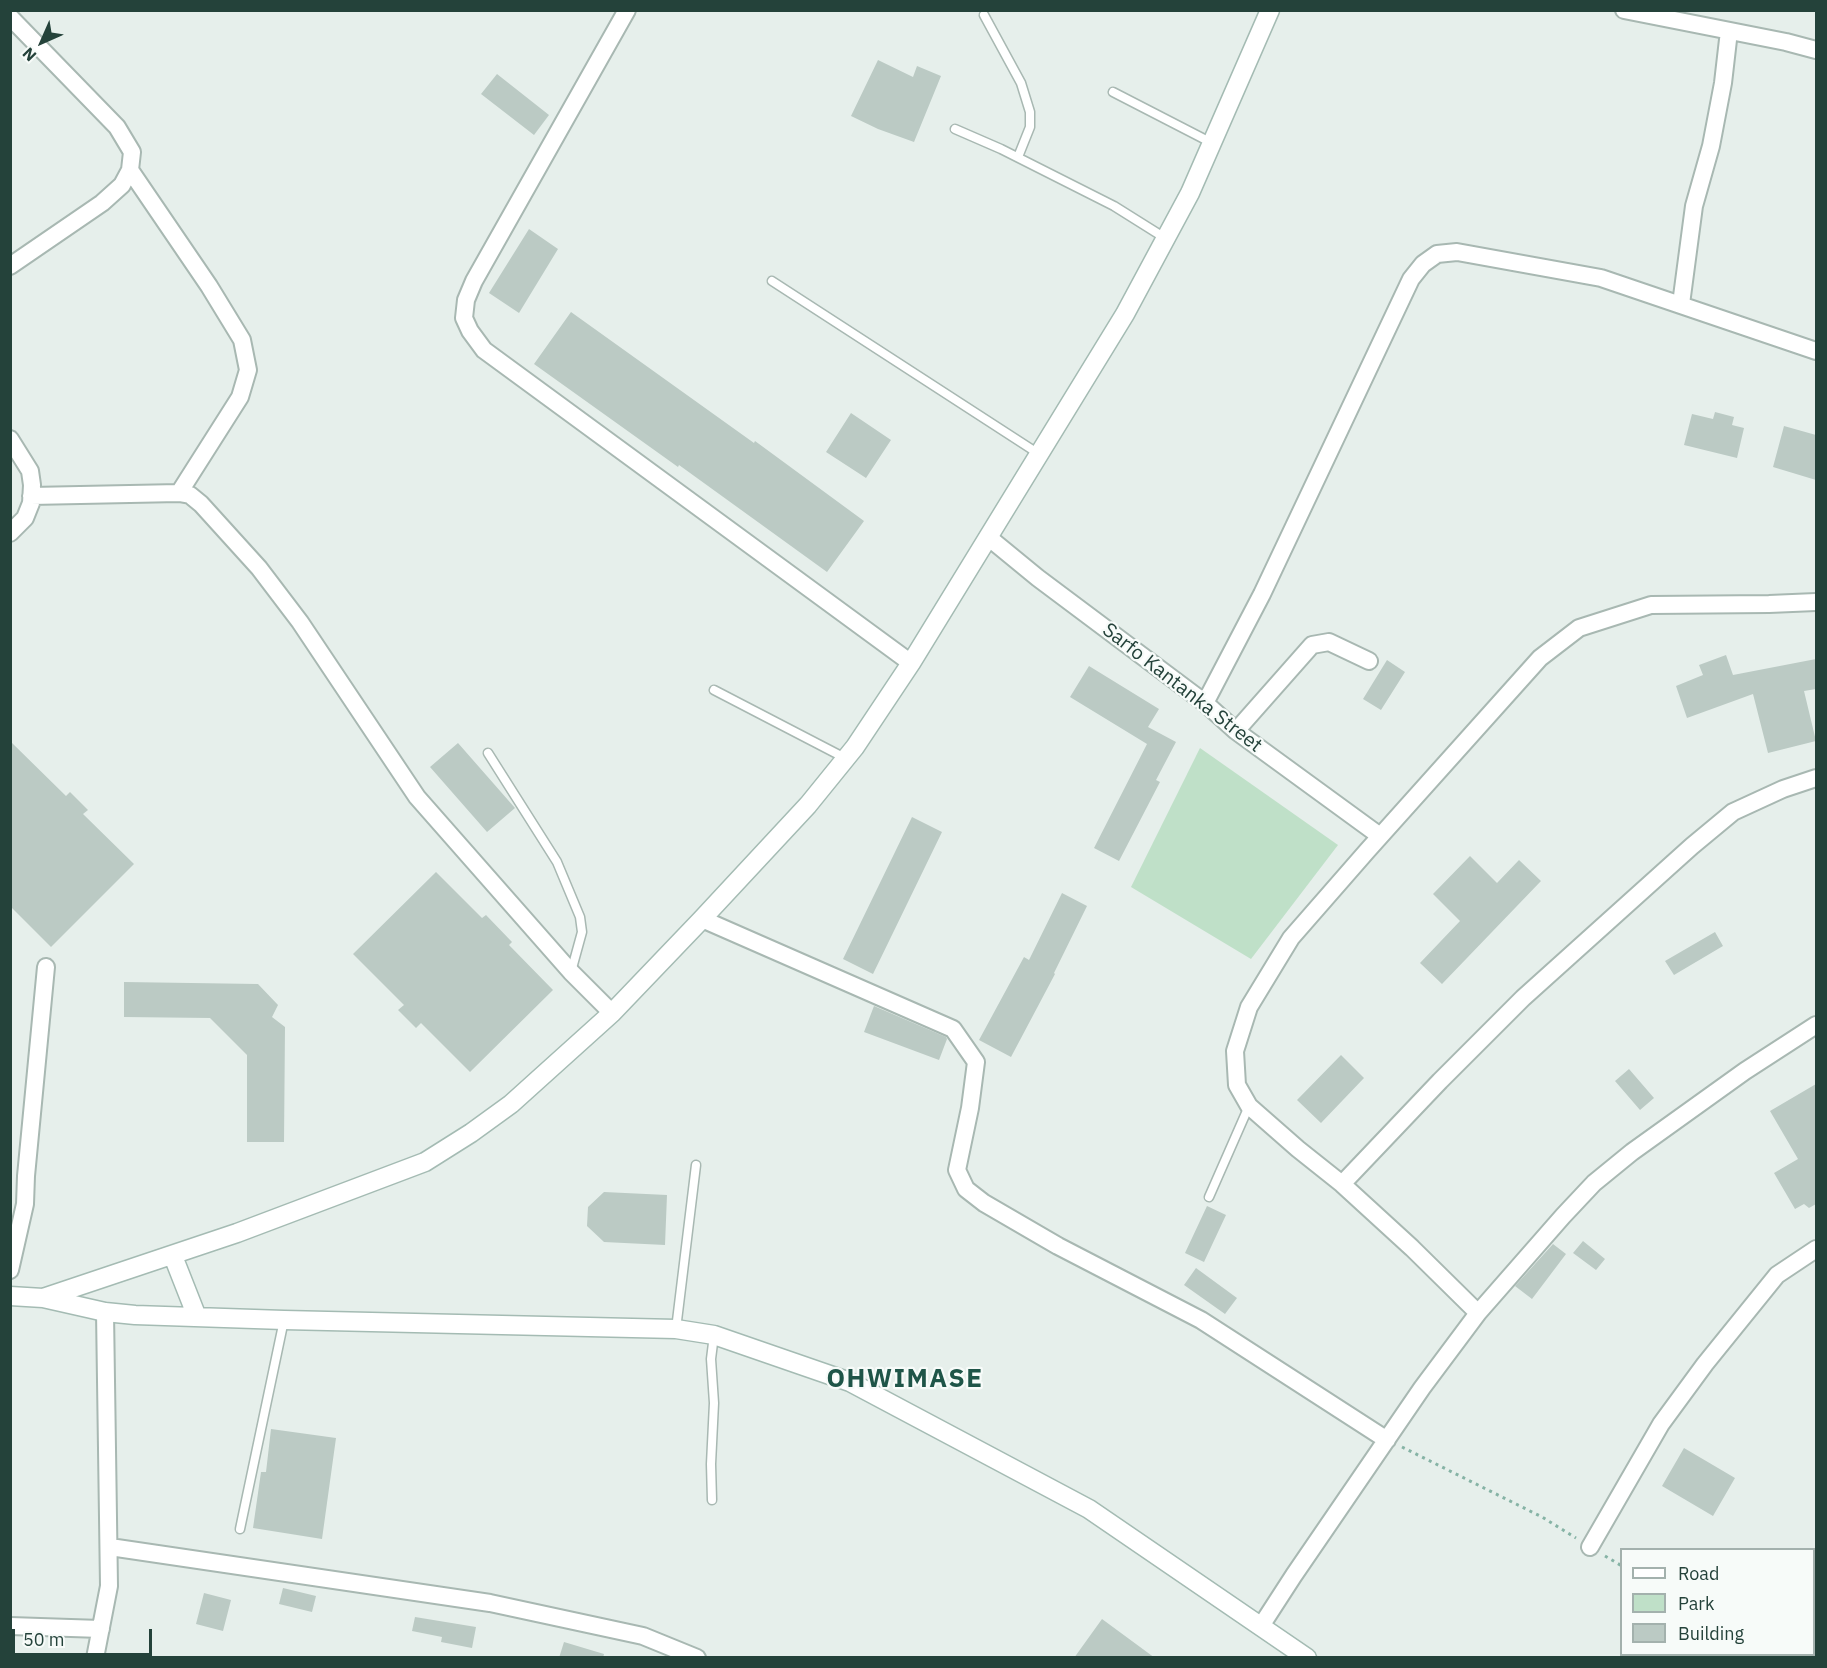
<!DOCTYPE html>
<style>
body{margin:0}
#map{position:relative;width:1827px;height:1668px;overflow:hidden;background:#e6efeb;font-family:"IBM Plex Sans",sans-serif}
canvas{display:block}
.frame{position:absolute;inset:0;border:12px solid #24423a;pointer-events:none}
.legend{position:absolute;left:1620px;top:1548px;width:195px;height:108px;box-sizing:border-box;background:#f7fbf9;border:2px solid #a3b1ad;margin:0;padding:8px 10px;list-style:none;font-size:18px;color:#24423a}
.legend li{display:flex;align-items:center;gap:12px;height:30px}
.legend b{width:30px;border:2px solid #a3b1ad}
.north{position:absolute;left:12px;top:12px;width:60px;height:60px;-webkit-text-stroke:4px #f7fbf9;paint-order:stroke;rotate:225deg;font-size:16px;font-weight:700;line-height:24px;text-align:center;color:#24423a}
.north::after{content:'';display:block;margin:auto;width:21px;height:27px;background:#24423a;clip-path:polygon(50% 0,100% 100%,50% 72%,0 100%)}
.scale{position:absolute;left:12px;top:1629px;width:140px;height:27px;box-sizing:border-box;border:3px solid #24423a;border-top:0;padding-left:8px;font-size:18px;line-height:21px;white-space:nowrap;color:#24423a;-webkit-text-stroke:4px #f7fbf9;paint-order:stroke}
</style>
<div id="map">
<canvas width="1827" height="1668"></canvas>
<div class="frame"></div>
<ul class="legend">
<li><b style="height:8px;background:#fff"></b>Road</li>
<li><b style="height:16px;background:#bfe0c8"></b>Park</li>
<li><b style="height:16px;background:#bbcac4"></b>Building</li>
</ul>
<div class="north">N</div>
<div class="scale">50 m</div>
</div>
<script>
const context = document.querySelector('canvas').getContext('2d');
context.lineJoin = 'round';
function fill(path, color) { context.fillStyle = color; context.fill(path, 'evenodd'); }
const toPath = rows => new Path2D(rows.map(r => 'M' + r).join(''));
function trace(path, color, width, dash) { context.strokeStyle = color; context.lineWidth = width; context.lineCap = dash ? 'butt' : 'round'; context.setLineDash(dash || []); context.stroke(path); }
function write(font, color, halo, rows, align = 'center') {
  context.font = font + ' "IBM Plex Sans",sans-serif'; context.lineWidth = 4.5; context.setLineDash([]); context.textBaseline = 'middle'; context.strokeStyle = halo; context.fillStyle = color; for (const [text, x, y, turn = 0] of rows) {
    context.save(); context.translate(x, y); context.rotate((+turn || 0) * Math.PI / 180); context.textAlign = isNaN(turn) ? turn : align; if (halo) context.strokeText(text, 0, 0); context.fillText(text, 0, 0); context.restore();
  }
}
fill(toPath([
 [1200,748,1338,845,1251,959,1131,887]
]), '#bfe0c8');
fill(toPath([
 [878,60,913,77,917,66,941,76,914,142,878,129,851,116],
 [497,74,549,115,534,135,481,94],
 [529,229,558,249,519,313,489,293],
 [571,312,754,443,755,441,864,521,827,572,679,465,678,467,534,364],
 [1715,412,1734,417,1732,425,1744,428,1737,458,1684,445,1692,414,1713,419],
 [851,413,891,440,866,478,826,452],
 [1784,426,1816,435,1816,480,1773,467],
 [1726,655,1733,675,1816,659,1816,689,1804,691,1816,741,1768,753,1753,694,1687,718,1676,686,1703,675,1699,665],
 [1387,660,1405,672,1381,710,1363,699],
 [1089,666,1159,709,1148,727,1176,742,1156,780,1160,782,1119,861,1094,848,1147,744,1070,697],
 [10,741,66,796,70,792,88,810,83,814,134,864,51,947,10,906],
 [458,743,515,808,487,832,430,767],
 [912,817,942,832,873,974,843,959],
 [1470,856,1497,883,1519,860,1541,881,1442,984,1420,963,1460,921,1433,894],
 [436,872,482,918,486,915,512,942,509,945,553,990,470,1072,421,1023,416,1028,398,1010,404,1005,353,954],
 [1062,893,1087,906,1054,973,1055,974,1011,1057,979,1040,1024,957,1029,960],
 [1715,932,1723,946,1674,975,1665,961],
 [124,982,258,984,278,1005,272,1017,285,1027,284,1142,247,1142,247,1055,210,1018,124,1017],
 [874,1006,946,1037,947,1039,939,1060,864,1032],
 [1341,1055,1364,1078,1321,1123,1297,1100],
 [1629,1069,1654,1098,1640,1110,1615,1081],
 [1816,1084,1816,1204,1809,1208,1804,1204,1795,1209,1774,1173,1798,1159,1770,1111],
 [604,1192,667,1195,665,1245,604,1242,587,1226,588,1207],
 [1207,1206,1226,1215,1204,1262,1185,1253],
 [1583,1241,1605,1259,1596,1270,1573,1253],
 [1553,1244,1566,1254,1532,1299,1515,1286],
 [1196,1268,1237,1298,1225,1314,1184,1285],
 [271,1429,336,1438,322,1539,253,1528,261,1472,266,1472],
 [1684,1448,1735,1478,1713,1516,1662,1486],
 [283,1588,316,1596,312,1612,279,1604],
 [204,1593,231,1600,223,1631,196,1624],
 [415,1617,476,1627,472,1648,441,1642,442,1637,412,1631],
 [1102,1619,1155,1658,1074,1658],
 [564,1642,604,1654,603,1658,559,1658]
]), '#bbcac4');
const lane = toPath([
 [984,15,1021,83,1030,112,1030,127,1018,157],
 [1113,92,1212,143],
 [955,129,1001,149,1114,206,1165,238],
 [772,281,1039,454],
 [714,690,845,758],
 [488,753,557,862,580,917,582,932,571,972],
 [1209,1197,1249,1106],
 [676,1329,696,1165],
 [712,1500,711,1464,714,1403,711,1359,714,1335],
 [240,1529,284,1320]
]);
const street = toPath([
 [627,10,474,281,466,300,464,318,470,331,484,350,911,663],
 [1624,10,1786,42,1816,50],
 [10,17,117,127,132,152,130,170,122,185,102,203,10,266],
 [130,170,209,286,242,340,248,370,240,397,179,493],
 [1681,304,1694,206,1711,146,1723,83,1729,31],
 [10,439,30,471,32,485,31,503,25,518,10,533],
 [31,496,179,493,190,495,201,504,259,568,300,622,417,797,571,972,612,1013],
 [988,537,1038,578,1205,703,1236,731,1380,836],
 [1205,703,1262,594,1411,279,1423,264,1437,254,1457,252,1601,278,1816,351],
 [1236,731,1312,645,1329,642,1369,661],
 [702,919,953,1029,976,1062,970,1108,957,1170,966,1189,984,1203,1058,1246,1201,1320,1387,1440],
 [1342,1184,1440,1081,1523,998,1692,846,1733,812,1783,789,1816,778],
 [10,1270,25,1204,26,1176,46,967],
 [1478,1313,1412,1248,1342,1184,1298,1149,1249,1106,1237,1085,1235,1051,1249,1007,1291,938,1367,851,1540,658,1579,628,1651,605,1769,604,1816,602],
 [110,1547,490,1603,643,1636,697,1658],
 [1590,1547,1661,1424,1705,1364,1777,1275,1816,1249],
 [10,1626,101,1629],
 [1261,1626,1294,1575,1422,1388,1478,1313,1563,1216,1594,1183,1632,1152,1745,1071,1816,1025],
 [95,1658,109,1586,105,1312]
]);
const secondary = toPath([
 [173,1256,197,1317],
 [10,1296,43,1298,105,1312,135,1315,284,1320,676,1329,714,1335,850,1382,1089,1509,1307,1658],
 [43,1298,237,1233,425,1162,471,1133,511,1104,612,1013,702,919,808,805,855,747,911,663,1125,314,1190,193,1270,10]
]);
trace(lane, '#a8b8b2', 11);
trace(street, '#a8b8b2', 20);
trace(secondary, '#a4bbb3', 21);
trace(toPath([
 [1402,1447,1542,1517,1576,1538],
 [1605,1556,1622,1566],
 [1798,1654,1809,1658]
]), '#86b3a5', 3, [3, 4.5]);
trace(lane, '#fff', 8);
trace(street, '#fff', 16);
trace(secondary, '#fff', 18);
write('20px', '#24423a', '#f7fbf9', [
 ["Sarfo Kantanka Street",1182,688,38]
]);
context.letterSpacing = '1.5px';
write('bold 26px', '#1f5548', '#f7fbf9', [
 ["OHWIMASE",905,1379]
]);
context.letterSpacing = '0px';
</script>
